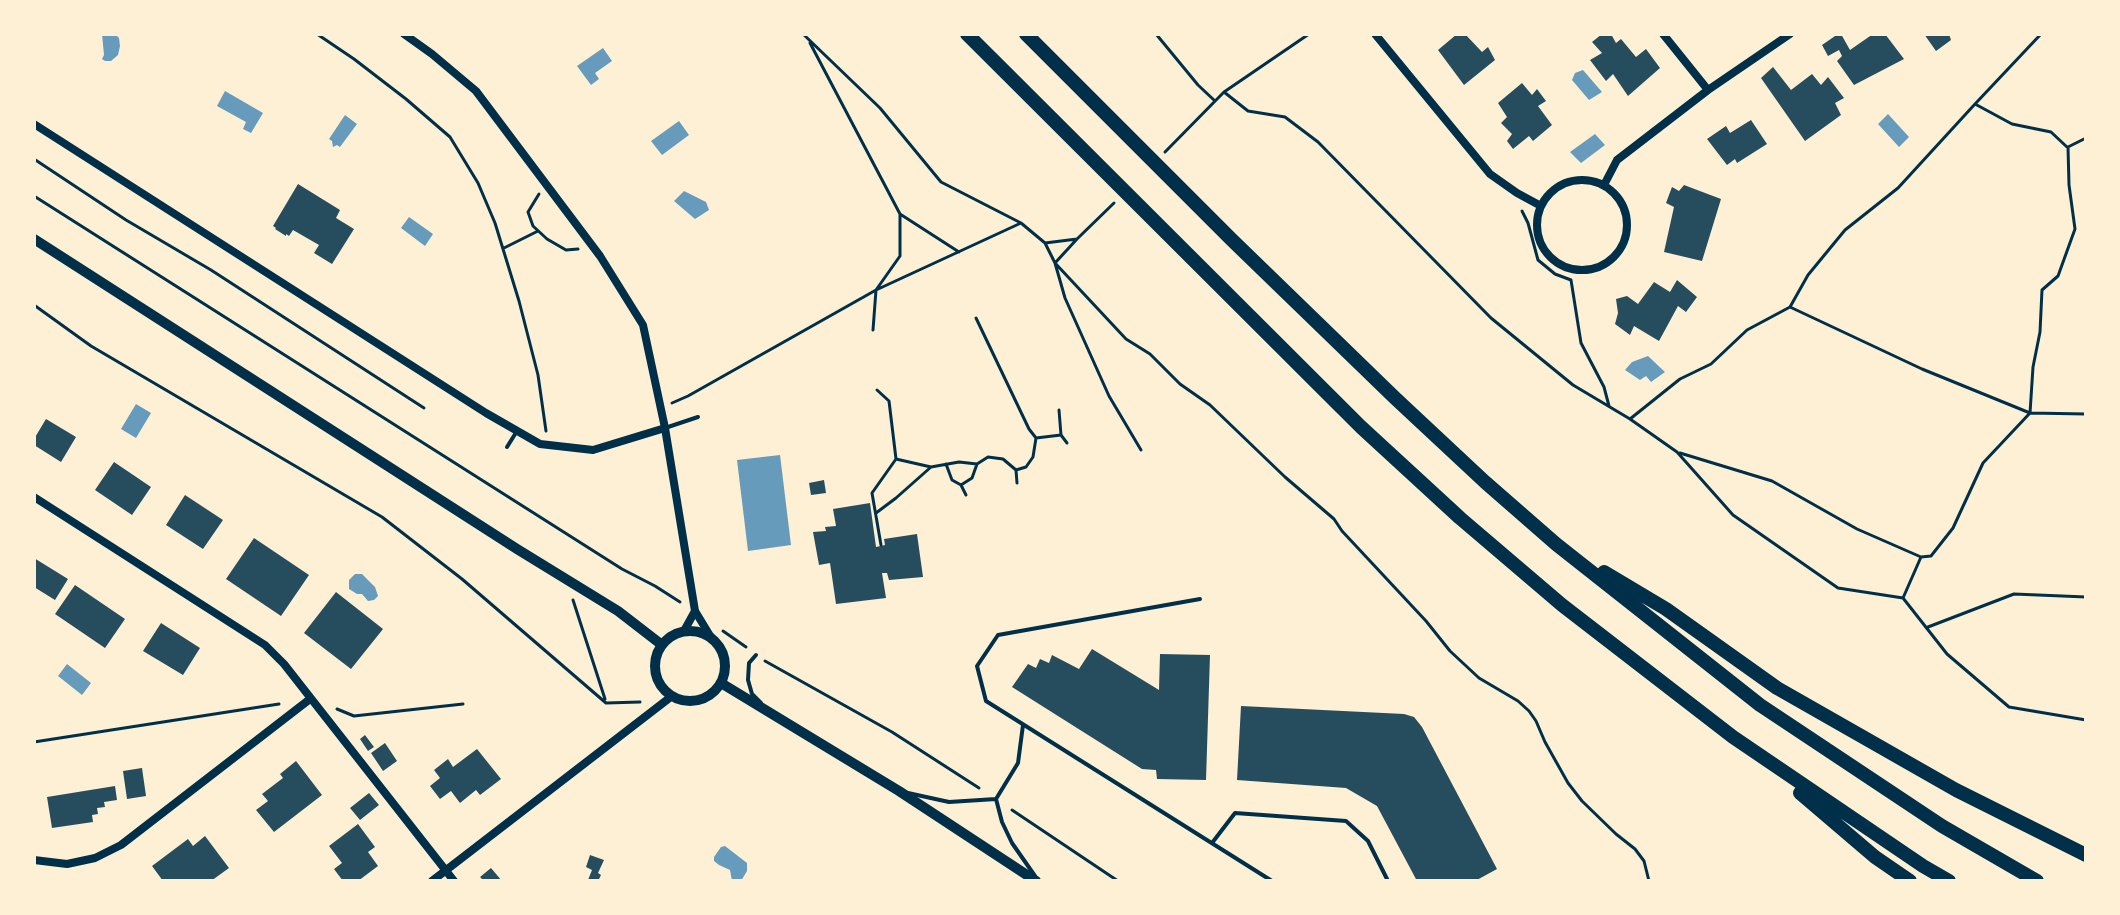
<!DOCTYPE html>
<style>
body{margin:0}
#map{position:relative;width:2120px;height:915px;overflow:hidden;background:#fdf0d5;font-family:Cabin,sans-serif}
canvas{display:block}
.frame{position:absolute;inset:0;border:36px solid #fdf0d5;pointer-events:none}
</style>
<div id="map">
<canvas width="2120" height="915"></canvas>
<div class="frame"></div>
</div>
<script>
const context = document.querySelector('canvas').getContext('2d');
context.lineJoin = 'round';
function fill(path, color) { context.fillStyle = color; context.fill(path, 'evenodd'); }
const toPath = rows => new Path2D(rows.map(r => 'M' + r).join(''));
function trace(path, color, width, dash) { context.strokeStyle = color; context.lineWidth = width; context.lineCap = dash ? 'butt' : 'round'; context.setLineDash(dash || []); context.stroke(path); }
fill(toPath([
 [102,34,115,34,119,38,120,46,118,55,111,61,105,61,102,59,104,55],
 [603,48,612,61,595,73,599,79,591,85,577,66],
 [1583,70,1602,92,1589,100,1572,80,1575,73],
 [225,91,263,113,251,133,243,129,246,122,217,106],
 [1888,114,1909,137,1899,147,1878,124],
 [345,115,357,124,340,147,337,145,333,147,332,141,329,139],
 [679,121,689,135,662,155,651,141],
 [1595,134,1605,145,1581,163,1570,152],
 [684,191,706,202,709,210,695,219,674,201],
 [409,217,433,234,425,246,401,228],
 [1648,356,1665,372,1651,382,1646,376,1640,380,1625,370,1632,362],
 [136,404,151,413,136,438,121,429],
 [780,455,791,545,748,551,737,460],
 [355,574,362,574,375,587,378,596,374,600,368,601,362,594,357,594,349,589,349,580],
 [67,664,91,683,82,695,58,676],
 [725,846,747,863,747,871,741,881,732,881,730,870,719,865,714,861,714,857,721,847]
]), '#669bbc');
fill(toPath([
 [1457,34,1465,34,1482,52,1488,47,1495,60,1464,85,1438,50],
 [1602,34,1611,34,1616,43,1621,39,1636,57,1646,49,1660,68,1628,96,1613,74,1606,81,1590,60,1602,53,1592,42],
 [1838,34,1841,34,1850,50,1873,34,1885,34,1904,59,1854,85,1837,61,1842,56,1839,50,1828,56,1822,45],
 [1924,34,1949,34,1951,40,1936,51],
 [1773,67,1791,90,1812,74,1821,85,1828,77,1844,98,1835,103,1841,115,1805,141,1761,78],
 [1522,83,1532,95,1537,89,1546,101,1538,106,1552,125,1533,141,1529,136,1513,149,1507,141,1512,134,1501,123,1507,117,1498,103],
 [1751,120,1767,144,1737,163,1735,159,1727,165,1707,139,1726,126,1730,133],
 [298,184,340,210,336,218,354,229,332,264,314,253,319,245,293,230,289,236,286,234,286,236,275,229,276,228,273,226],
 [1684,185,1721,199,1702,261,1664,252,1674,207,1666,203,1672,187,1679,191],
 [1677,280,1697,297,1686,312,1678,306,1659,341,1634,326,1630,335,1615,324,1618,313,1616,299,1627,296,1638,304,1654,282,1670,292],
 [46,419,76,437,61,462,34,445,34,439],
 [114,462,151,487,132,515,95,490],
 [824,480,826,493,811,495,809,483],
 [185,495,223,520,203,549,166,525],
 [870,503,876,547,885,545,884,539,917,534,923,577,889,580,887,573,882,573,886,598,836,604,830,563,819,565,813,532,826,531,825,527,836,526,833,509],
 [254,538,309,575,281,616,226,579],
 [34,558,68,579,55,600,34,587],
 [75,585,125,619,105,648,55,614],
 [336,592,383,629,351,669,304,633],
 [161,623,200,648,183,675,143,651],
 [1092,649,1159,690,1160,654,1210,655,1206,780,1157,779,1156,770,1142,769,1012,687,1028,664,1036,668,1040,659,1049,663,1052,655,1079,669],
 [1241,706,1404,714,1414,717,1422,727,1497,869,1475,881,1417,881,1377,806,1346,788,1237,780],
 [365,735,374,747,368,751,360,739],
 [385,743,397,761,383,771,371,753],
 [477,749,501,779,480,795,476,790,460,803,451,791,440,799,430,786,440,778,434,770,448,759,453,767],
 [296,761,322,795,274,832,256,810,268,801,262,794,283,778,280,774],
 [142,768,146,796,127,799,123,771],
 [115,786,117,800,104,802,105,807,97,808,98,814,92,815,93,822,52,828,47,797],
 [369,793,379,805,360,820,350,808],
 [358,824,375,847,368,852,378,866,358,881,343,881,334,869,342,863,329,846],
 [205,836,229,868,211,881,163,881,152,866,188,839,193,846],
 [590,855,604,860,598,873,601,875,598,881,588,880,592,870,586,867],
 [491,868,502,881,484,881,480,877]
]), '#264d5e');
trace(toPath([
 [317,34,354,59,406,99,450,137,478,183,495,223,519,301,538,375,546,431],
 [803,34,880,108,941,182,1021,223,1045,243,1077,239,1055,263],
 [1156,34,1198,85,1215,101],
 [810,43,900,214,959,252],
 [1224,92,1248,111,1285,117,1318,142,1491,318,1573,385,1630,419,1677,452,1733,515,1838,588,1903,598,1947,654,2009,707,2086,720],
 [1975,104,2041,34],
 [1165,152,1224,92,1309,34],
 [34,159,126,220,211,270,424,408],
 [539,194,528,212,533,226,547,239,566,250,578,249],
 [34,196,622,569,655,586,680,602],
 [1522,211,1528,223,1538,260,1555,274,1571,280,1581,343,1604,387,1609,406],
 [1077,239,1114,203],
 [1045,243,1055,263,1065,298,1109,396,1141,450],
 [504,248,538,231],
 [1055,263,1126,339,1150,354,1180,384,1210,405,1285,477,1334,519,1342,531,1426,621,1450,651,1479,678,1518,701,1529,711,1536,721,1545,742,1568,783,1582,801,1616,834,1635,849,1644,861,1649,881],
 [34,305,91,346,382,517,462,579,606,703,640,702],
 [1790,307,1808,275,1845,230,1898,188,1975,104,2012,124,2051,132,2067,147],
 [976,318,1029,429,1036,438],
 [873,330,876,290,1021,223],
 [877,390,889,401,896,459,872,493,881,545],
 [672,403,688,396,876,290,900,256,900,214],
 [1630,419,1680,379,1711,364,1747,330,1790,307,1922,369,2030,413,2086,414],
 [1061,435,1067,443],
 [1680,453,1772,481,1857,529,1921,557],
 [896,459,931,467,959,462,977,464,988,457,1003,459,1016,470,1026,467,1033,457,1036,438,1061,435,1059,410],
 [946,464,952,480,961,485,972,478,977,464],
 [1016,470,1017,483],
 [961,485,966,495],
 [876,513,896,498,931,467],
 [1903,598,1921,557,1931,556,1953,528,1983,463,2030,413,2033,367,2040,332,2042,290,2058,276,2075,229,2069,185,2068,147,2086,138],
 [573,600,605,699],
 [1928,627,2014,594,2086,597],
 [723,631,746,647],
 [765,661,892,732,979,788],
 [337,709,354,716,463,704],
 [34,742,279,704],
 [1012,810,1118,881]
]), '#003049', 3);
trace(toPath([
 [665,428,698,417],
 [507,447,517,431],
 [1200,599,998,635,977,666,986,701,1272,881],
 [756,655,749,663,748,680,752,694,761,703],
 [1023,725,1018,763,996,799,1002,822,1012,843,1035,876],
 [908,793,949,802,996,799],
 [1212,843,1235,813,1346,821,1368,841,1388,881]
]), '#003049', 4);
trace(toPath([
 [404,34,432,54,476,91,600,256,643,325,665,428,695,611,712,639],
 [1375,34,1490,174,1517,193,1541,206],
 [1663,34,1708,90],
 [34,124,486,413,540,444,593,450,665,428],
 '1537 225a45 45 0 1 1 90 0a45 45 0 1 1-90 0Z',
 [1604,185,1617,160,1708,90,1790,34],
 [34,497,265,645,284,664,454,881],
 [684,631,695,611],
 [34,860,67,864,95,858,121,845,310,699],
 [432,881,672,696]
]), '#003049', 8);
trace(toPath([
 [34,239,517,549,618,611,662,645],
 '655 666a35 35 0 1 1 70 0a35 35 0 1 1-70 0Z',
 [721,683,899,791,1036,881]
]), '#003049', 10);
trace(toPath([
 [967,34,1361,427,1460,518,1562,605,1733,737,1923,866,1949,881],
 [1026,34,1232,240,1395,398,1485,482,1556,544,1760,705,1942,826,2037,881],
 [1604,572,1666,609,1777,688,1956,790,2086,855],
 [1800,793,1875,857,1910,881]
]), '#003049', 14);
</script>
